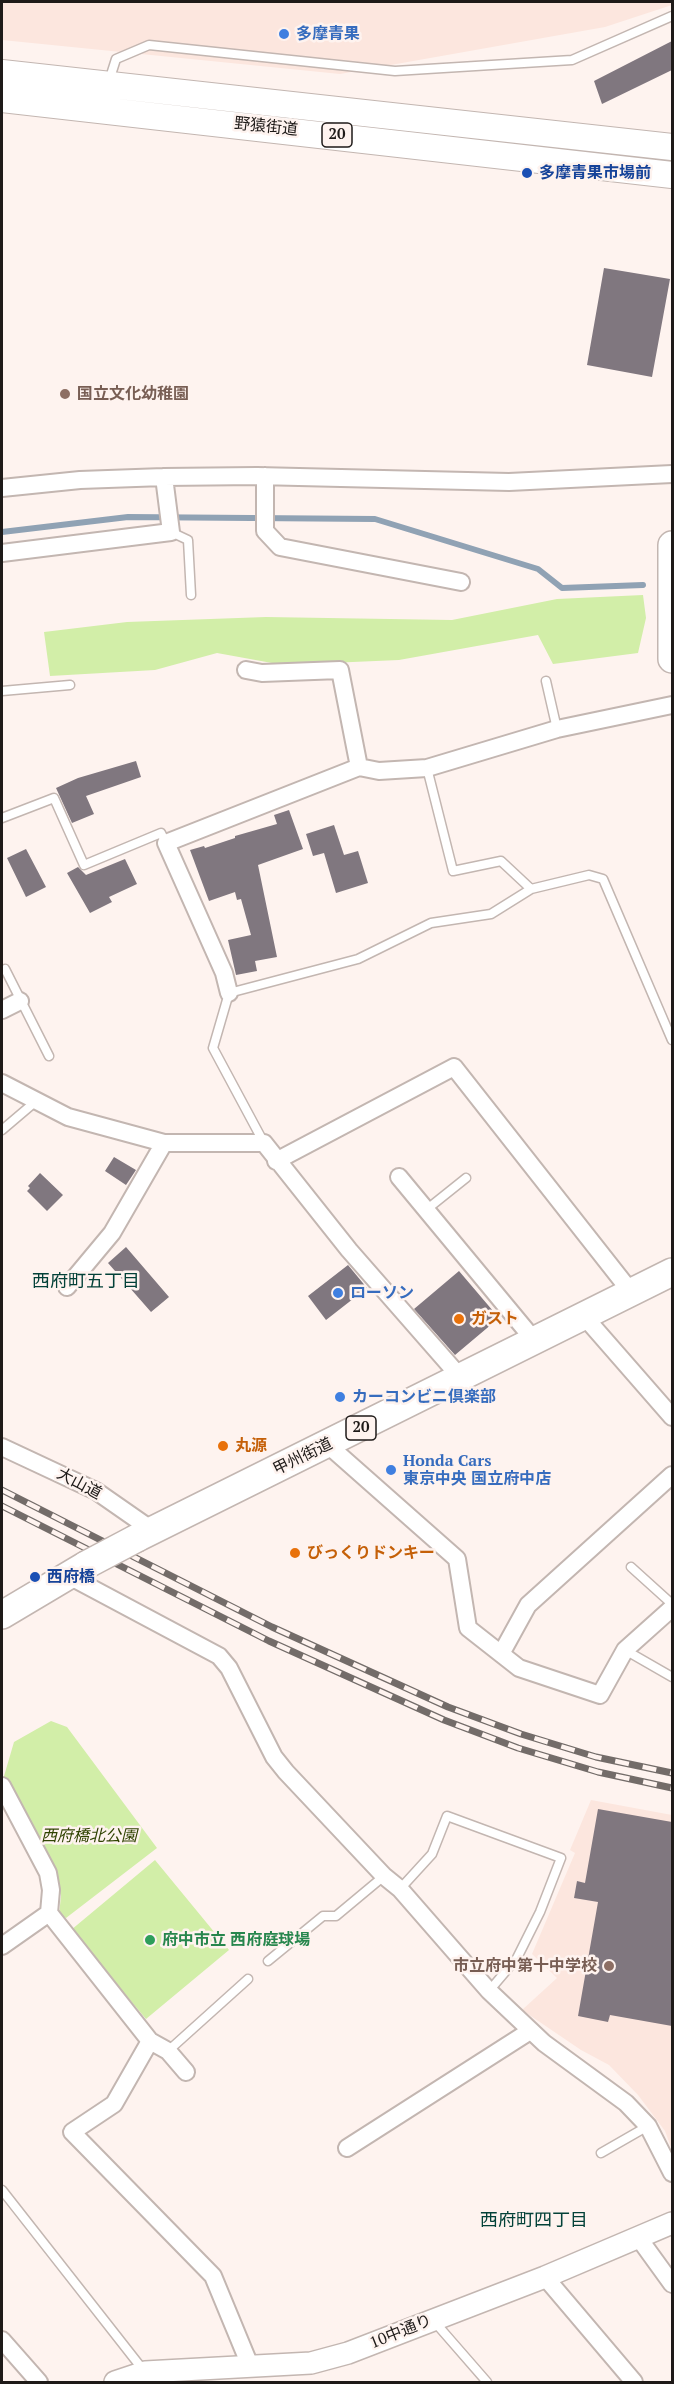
<!DOCTYPE html>
<meta charset="utf-8">
<style>
body{margin:0}
#map{position:relative;width:674px;height:2384px;overflow:hidden;background:#fef3ef;font-family:"PT Serif",serif}
canvas{display:block}
.frame{position:absolute;inset:0;border:3px solid #1e1a18;pointer-events:none}
</style>
<div id="map">
<canvas width="674" height="2384"></canvas>
<div class="frame"></div>
</div>
<script>
const context = document.querySelector('canvas').getContext('2d');
context.lineJoin = 'round';
function fill(path, color) { context.fillStyle = color; context.fill(path, 'evenodd'); }
const toPath = rows => new Path2D(rows.map(r => 'M' + r).join(''));
function trace(path, color, width, dash) { context.strokeStyle = color; context.lineWidth = width; context.lineCap = dash ? 'butt' : 'round'; context.setLineDash(dash || []); context.stroke(path); }
function write(font, color, halo, rows, align = 'center') {
  context.font = font + ' "PT Serif","Noto Sans JP",serif'; context.lineWidth = 5; context.setLineDash([]); context.textBaseline = 'middle'; context.strokeStyle = halo; context.fillStyle = color; for (const [text, x, y, turn = 0] of rows) {
    context.save(); context.translate(x, y); context.rotate((+turn || 0) * Math.PI / 180); context.textAlign = isNaN(turn) ? turn : align; if (halo) context.strokeText(text, 0, 0); context.fillText(text, 0, 0); context.restore();
  }
}
fill(toPath([
 [2,2,672,2,672,5,605,27,340,74,2,40],
 [591,1800,672,1815,672,2150,665,2131,638,2095,609,2065,581,2050,522,2010,557,1978,532,1954,575,1853,570,1850]
]), '#fce6de');
fill(toPath([
 [643,595,646,618,638,653,553,664,538,635,399,660,283,665,217,653,155,670,50,676,44,632,127,622,266,617,452,620,557,599],
 [51,1721,67,1727,157,1848,66,1918,59,1915,61,1896,55,1872,2,1783,14,1742],
 [155,1860,229,1950,146,2019,71,1930]
]), '#d2eea8');
trace(toPath([
 [2,532,128,517,375,519,538,569,562,588,643,585]
]), '#90a2b4', 6);
fill(toPath([
 [672,41,672,70,602,104,594,81],
 [604,268,670,279,652,377,587,365],
 [136,761,141,777,86,796,94,814,72,823,56,788,78,778],
 [289,810,303,849,258,865,277,957,255,961,257,971,236,975,228,940,251,935,241,899,237,900,235,892,209,901,190,850,204,846,205,848,235,838,235,836,277,824,274,815],
 [334,825,344,855,358,851,368,883,336,893,324,853,313,856,306,834],
 [26,849,46,887,26,897,7,858],
 [125,859,137,884,109,897,112,902,90,913,67,873,78,867,86,875],
 [114,1157,136,1170,126,1185,105,1171],
 [40,1173,63,1195,47,1211,27,1191,30,1188,28,1186],
 [126,1247,169,1297,151,1312,108,1263],
 [348,1265,367,1288,326,1320,308,1296],
 [459,1271,499,1318,455,1355,414,1309],
 [598,1809,672,1822,672,2026,610,2015,608,2022,578,2016,598,1902,574,1898,577,1881,585,1883]
]), '#80777f');
const service = toPath([
 [109,81,116,59,149,45,395,71,572,60,672,16],
 [171,532,188,540,191,595],
 [546,681,557,729],
 [2,691,70,685],
 [427,768,453,871,501,861,531,889,589,875,603,879,672,1040],
 [2,818,54,798,84,865,161,833,166,843],
 [5,969,49,1056],
 [2,1130,35,1102],
 [264,1143,213,1048,229,993,358,959,431,923,491,914,531,889],
 [426,1210,466,1178],
 [631,1567,672,1604],
 [625,1650,672,1677],
 [400,1889,432,1854,447,1816,561,1858,540,1912,517,1958,489,1991],
 [268,1961,323,1916,336,1916,384,1876],
 [168,2051,248,1979],
 [601,2153,648,2126],
 [2,2190,144,2371],
 [433,2320,487,2382]
]);
const minor = toPath([
 [265,476,265,531,280,547,461,582],
 [2,488,80,480,164,477],
 [2,553,171,532,164,477,257,476,509,482,672,474],
 [246,670,262,673,340,670,359,767],
 [229,993,224,973,166,843,359,767,379,771,427,768,557,729,672,705],
 [2,1010,20,1001],
 [2,1083,68,1117,164,1143,264,1143,349,1250,461,1378],
 [276,1161,454,1067,631,1292],
 [399,1177,534,1340],
 [67,1287,112,1233,164,1143],
 [583,1315,672,1417],
 [328,1445,457,1559,468,1628,519,1668,600,1695,625,1650,672,1608],
 [2,1447,96,1491,152,1530],
 [67,1575,219,1656,229,1668,274,1757,286,1772,384,1876,400,1889,489,1991,544,2043,626,2103,648,2126,672,2173],
 [501,1654,528,1605,672,1475],
 [2,1786,48,1873,51,1890,49,1913,150,2041,168,2051,186,2072],
 [2,1946,49,1913],
 [150,2041,114,2104,72,2132,213,2276,251,2368],
 [347,2148,530,2031],
 [638,2237,672,2284],
 [545,2277,634,2382],
 [2,2340,39,2382]
]);
const tertiary = toPath([
 [115,2382,145,2372,311,2363,348,2353,545,2277,672,2223]
]);
const primary = toPath([
 [2,73,672,147],
 [2,99,672,175]
]);
const trunk = toPath([
 [672,545,672,659],
 [137,1538,672,1272],
 [2,1615,86,1565]
]);
trace(service, '#c3b6b1', 11);
trace(minor, '#c3b6b1', 20);
trace(tertiary, '#c3b6b1', 24);
trace(primary, '#c3b6b1', 28);
trace(trunk, '#c3b6b1', 30);
trace(service, '#fff', 8);
trace(minor, '#fff', 16);
trace(tertiary, '#fff', 21);
trace(primary, '#fff', 26);
trace(trunk, '#fff', 27);
const rail = toPath([
 [2,1490,272,1627,448,1707,521,1734,596,1757,672,1773],
 [2,1506,269,1641,444,1720,518,1748,598,1772,672,1788]
]);
trace(rail, '#736c69', 7);
trace(rail, '#fef3ef', 4.5, [14]);
const trunkBridge = toPath([
 [86,1565,137,1538]
]);
trace(trunkBridge, '#c3b6b1', 30, []);
trace(trunkBridge, '#fff', 27);
for (const [x, y, r, color] of [
 [284,34,6,"#3f7fe0"],
 [527,173,6,"#1a4fb4"],
 [65,394,6,"#8d6e63"],
 [338,1293,6,"#3f7fe0"],
 [459,1319,6,"#e8710a"],
 [340,1397,6,"#3f7fe0"],
 [223,1446,6,"#e8710a"],
 [391,1470,6,"#3f7fe0"],
 [295,1553,6,"#e8710a"],
 [35,1577,6,"#1a4fb4"],
 [150,1940,6,"#2e9e5b"],
 [609,1966,6,"#8d6e63"]
]) { const dot = new Path2D(); dot.arc(x, y, r, 0, 2 * Math.PI); context.fillStyle = color; context.fill(dot); trace(dot, '#fef3ef', 2); }
for (const [x, y, w] of [
 [337,135,30],
 [361,1428,30]
]) { const box = new Path2D(); box.roundRect(x - w / 2, y - 12, w, 24, 4.5); context.fillStyle = '#fef3ef'; context.fill(box); trace(box, '#1e1a18', 1.5); }
write('bold 15px', '#1e1a18', null, [
 ["20",337,135],
 ["20",361,1428]
]);
write('bold 16px', '#366cbe', '#fef3ef', [
 ["多摩青果",296,34],
 ["ローソン",350,1293],
 ["カーコンビニ倶楽部",352,1397],
 ["Honda Cars",403,1461],
 ["東京中央 国立府中店",403,1479]
], 'left');
write('16px', '#1e1a18', '#fef3ef', [
 ["野猿街道",266,127,6],
 ["甲州街道",303,1457,-26],
 ["大山道",79,1484,28],
 ["10中通り",401,2332,-22]
]);
write('bold 16px', '#164399', '#fef3ef', [
 ["多摩青果市場前",539,173],
 ["西府橋",47,1577]
], 'left');
write('bold 16px', '#785e54', '#fef3ef', [
 ["国立文化幼稚園",77,394],
 ["市立府中第十中学校",597,1966,"right"]
], 'left');
write('bold 16px', '#c56008', '#fef3ef', [
 ["ガスト",471,1319],
 ["丸源",235,1446],
 ["びっくりドンキー",307,1553]
], 'left');
write('italic 16px', '#304302', '#fef3ef', [
 ["西府橋北公園",89,1836]
]);
write('bold 16px', '#27864d', '#fef3ef', [
 ["府中市立 西府庭球場",162,1940]
], 'left');
write('18px', '#034138', '#fef3ef', [
 ["西府町五丁目",86,1282],
 ["西府町四丁目",534,2221]
]);
</script>
